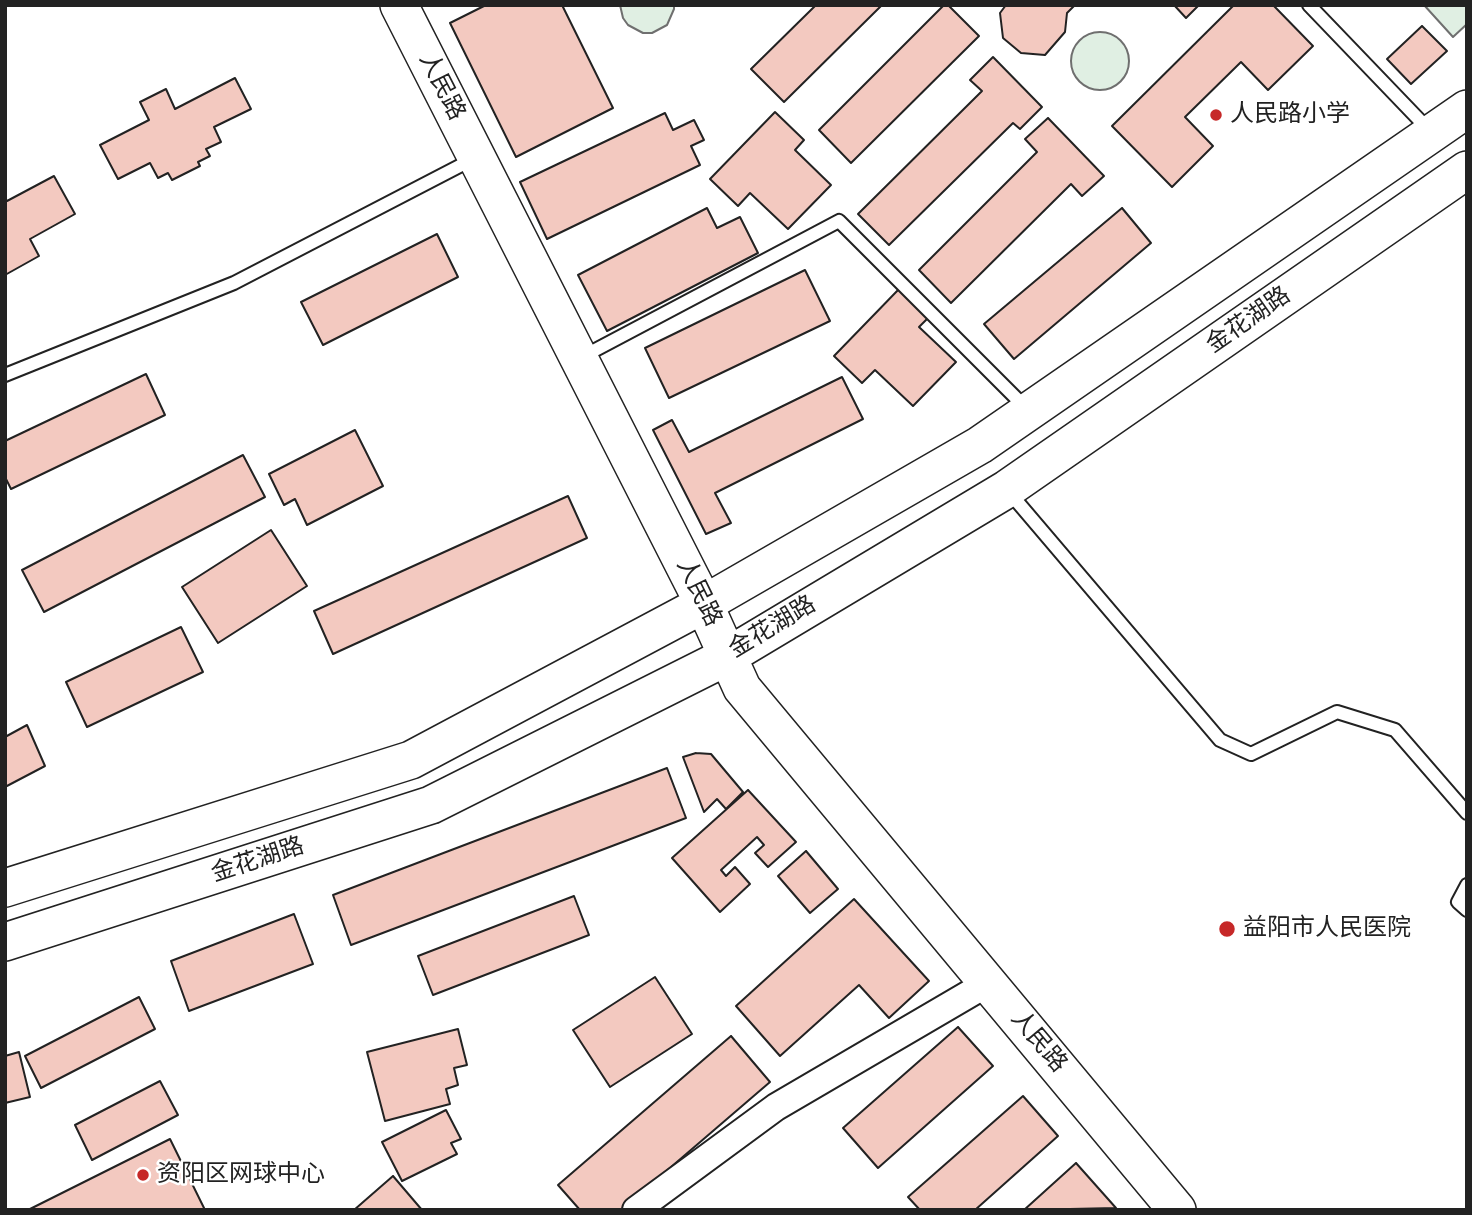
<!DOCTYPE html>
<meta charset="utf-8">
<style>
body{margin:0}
#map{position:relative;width:1472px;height:1215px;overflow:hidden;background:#fff;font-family:Jost,sans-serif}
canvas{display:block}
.frame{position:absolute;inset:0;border:7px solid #222;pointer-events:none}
</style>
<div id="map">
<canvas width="1472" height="1215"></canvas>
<div class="frame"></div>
</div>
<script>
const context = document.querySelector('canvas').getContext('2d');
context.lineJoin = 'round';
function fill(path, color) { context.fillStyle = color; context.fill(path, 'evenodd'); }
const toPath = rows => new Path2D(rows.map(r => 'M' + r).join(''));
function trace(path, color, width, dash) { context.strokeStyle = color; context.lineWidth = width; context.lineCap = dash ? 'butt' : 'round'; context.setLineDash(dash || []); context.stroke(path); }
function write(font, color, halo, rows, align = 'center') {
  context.font = font + ' Jost,"Noto Sans SC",sans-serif'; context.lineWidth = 5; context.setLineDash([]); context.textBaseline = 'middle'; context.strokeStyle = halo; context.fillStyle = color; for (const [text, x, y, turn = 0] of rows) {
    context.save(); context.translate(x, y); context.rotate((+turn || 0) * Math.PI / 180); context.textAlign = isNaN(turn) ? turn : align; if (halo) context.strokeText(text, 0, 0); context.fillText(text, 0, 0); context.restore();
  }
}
const green = toPath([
 [620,5,674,5,674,9,667,25,652,33,643,33,628,25,623,18,620,5],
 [1424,5,1467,5,1467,24,1453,37,1424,5],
 '1071 61a29 29 0 1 1 58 0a29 29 0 1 1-58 0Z'
]);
fill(green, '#e0efe3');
trace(green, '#6f6f6f', 2);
const building = toPath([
 [486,5,562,5,613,108,516,157,450,23,486,5],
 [816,5,882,5,784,102,751,69,816,5],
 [944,5,948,5,979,36,851,163,819,130,944,5],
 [1006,5,1075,5,1067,13,1065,32,1045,55,1021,53,1003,38,1000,13,1006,5],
 [1174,5,1199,5,1186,18,1174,5],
 [1234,5,1273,5,1313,46,1268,90,1241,62,1185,117,1213,146,1172,187,1112,126,1234,5],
 [1422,26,1447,51,1411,84,1387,59,1422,26],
 [993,57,1042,107,1020,129,1013,123,889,245,858,214,982,91,970,80,993,57],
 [235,78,251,109,214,127,221,142,206,149,210,156,198,162,200,166,172,180,168,173,158,178,150,163,118,179,100,145,149,120,140,102,166,89,175,109,235,78],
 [775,112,804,140,795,150,831,185,788,229,750,193,738,206,710,179,775,112],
 [665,113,673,130,694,120,704,140,691,146,700,165,547,239,520,182,665,113],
 [1048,118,1104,176,1082,196,1071,184,951,303,919,270,1037,152,1025,139,1048,118],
 [54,176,75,214,30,239,39,256,5,275,5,198,7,201,54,176],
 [707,208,717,228,740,217,758,253,607,331,578,275,707,208],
 [1122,208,1151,243,1014,359,984,324,1122,208],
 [437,234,458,277,323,345,301,302,437,234],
 [805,270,830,321,669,398,645,348,805,270],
 [899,289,929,317,919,327,956,362,913,406,875,370,862,383,834,356,899,289],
 [146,374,165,415,11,489,5,477,5,441,146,374],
 [842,377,863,419,715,493,731,523,706,534,653,430,672,420,689,452,842,377],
 [355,430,383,486,307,525,295,499,284,505,269,474,355,430],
 [243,455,265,497,44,612,22,570,243,455],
 [568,496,587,538,333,654,314,611,568,496],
 [271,530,307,586,218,643,182,587,271,530],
 [181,627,203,672,87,727,66,682,181,627],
 [27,725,45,766,5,787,5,737,27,725],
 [696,753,711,754,743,792,726,809,717,799,704,812,683,757,696,753],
 [667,768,686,818,351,945,333,895,667,768],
 [748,790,796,842,768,867,755,853,764,845,757,837,721,870,726,876,735,867,750,884,720,912,672,858,748,790],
 [806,851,838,889,810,913,778,876,806,851],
 [574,896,589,935,433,995,418,956,574,896],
 [854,899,929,981,889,1018,859,985,780,1056,736,1006,854,899],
 [294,914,313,964,189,1011,171,961,294,914],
 [655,977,692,1034,610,1087,573,1030,655,977],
 [139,997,155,1029,41,1088,25,1056,139,997],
 [958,1027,993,1066,878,1168,843,1128,958,1027],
 [458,1029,467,1065,454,1068,458,1085,446,1089,450,1104,385,1121,367,1052,458,1029],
 [731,1036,770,1082,621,1210,580,1210,558,1185,731,1036],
 [19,1052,30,1097,5,1103,5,1056,19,1052],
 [160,1081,178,1115,92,1160,75,1125,160,1081],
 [1023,1096,1058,1136,975,1210,920,1210,908,1197,1023,1096],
 [446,1110,461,1139,451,1143,457,1154,402,1181,382,1142,446,1110],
 [170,1139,205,1210,28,1210,170,1139],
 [1076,1163,1116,1208,1024,1210,1076,1163],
 [393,1176,422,1210,354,1210,393,1176]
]);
fill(building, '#f3c9c0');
trace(building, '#222', 2);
const lane = toPath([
 [1309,5,1429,130],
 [582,357,839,221,1027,409],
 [5,375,234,283,475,158],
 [1009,492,1220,740,1251,754,1337,712,1395,730,1467,813],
 [1467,885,1458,902,1467,910]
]);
const street = toPath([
 [636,1210,776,1107,988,983]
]);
const secondary = toPath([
 [399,5,704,604,742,688,1177,1210],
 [5,888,411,760,704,604,980,445,1467,109],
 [5,942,431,805,728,656,1007,489,1467,170]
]);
trace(lane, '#222', 16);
trace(street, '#222', 30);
trace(secondary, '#222', 40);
trace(lane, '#fff', 12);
trace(street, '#fff', 26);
trace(secondary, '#fff', 37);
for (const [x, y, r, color] of [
 [1216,115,7,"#c62828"],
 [1227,929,9,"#c62828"],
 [143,1175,7,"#c62828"]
]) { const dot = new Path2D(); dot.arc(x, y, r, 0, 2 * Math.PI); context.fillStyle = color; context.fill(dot); trace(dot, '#fff', 2.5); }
write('24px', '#222', '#fff', [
 ["人民路",441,87,63],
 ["金花湖路",1249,321,-35],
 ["人民路",698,593,64],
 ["金花湖路",773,628,-31],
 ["金花湖路",258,861,-18],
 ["人民路",1038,1042,50]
]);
write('24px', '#222', '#fff', [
 ["人民路小学",1230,115],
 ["益阳市人民医院",1243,929],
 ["资阳区网球中心",157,1175]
], 'left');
</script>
